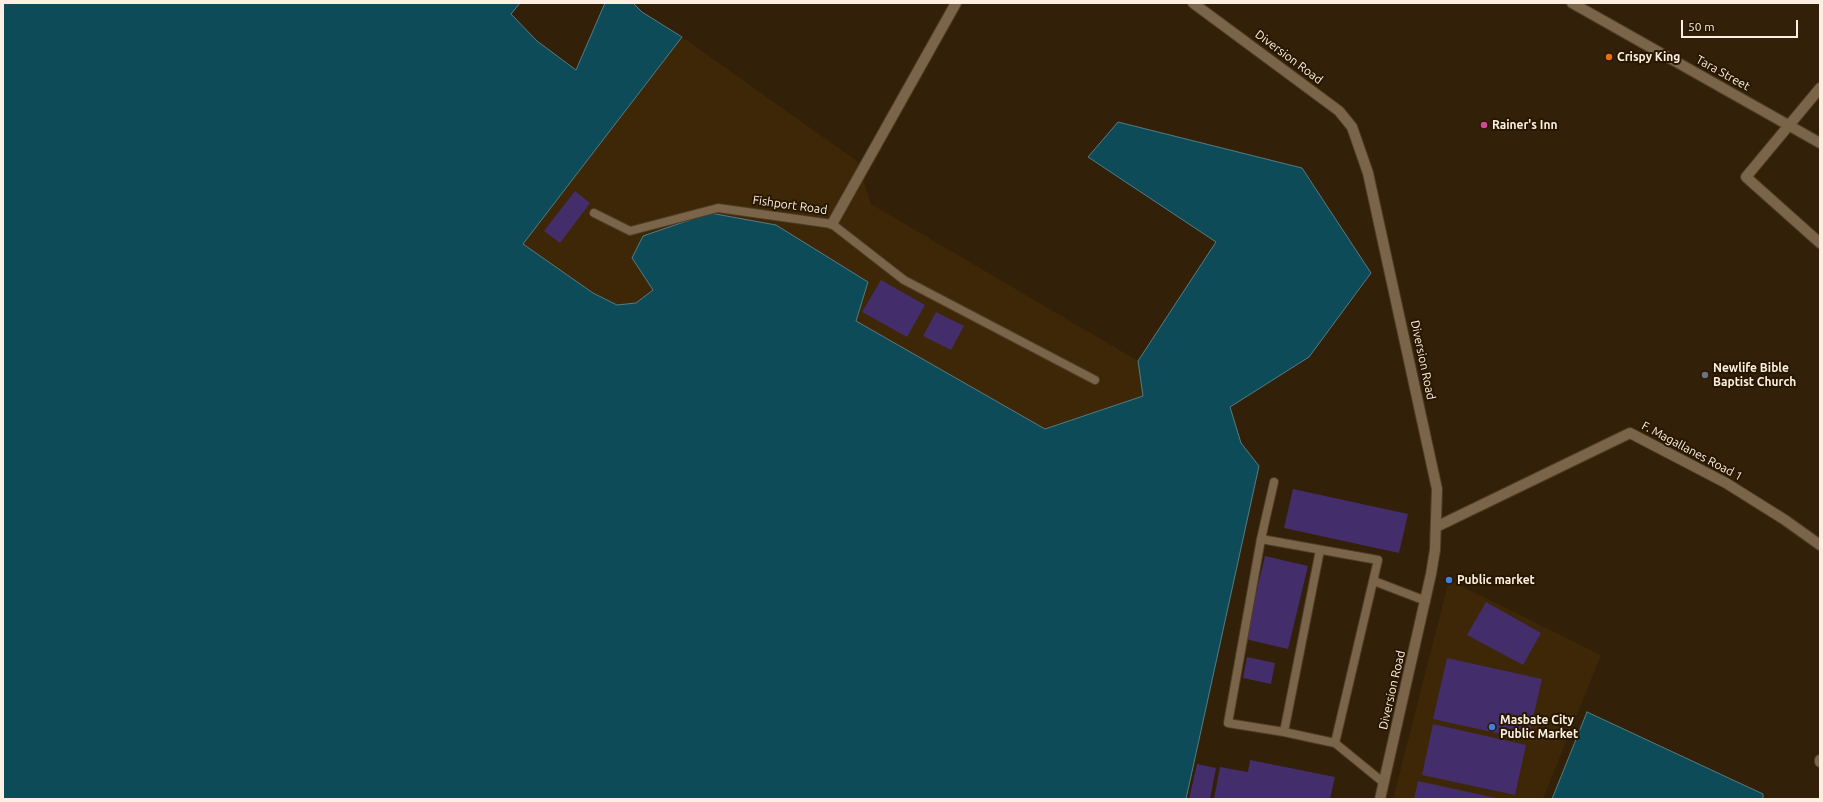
<!DOCTYPE html>
<style>
body{margin:0}
#map{position:relative;width:1823px;height:802px;overflow:hidden;background:#332008;font-family:Ubuntu,sans-serif}
canvas{display:block}
.frame{position:absolute;inset:0;border:4px solid #fcefe1;pointer-events:none}
.scale{position:absolute;left:1681px;top:20px;width:117px;height:18px;box-sizing:border-box;border:2px solid #fcefe1;border-top:0;padding-left:5px;font-size:12px;line-height:14px;white-space:nowrap;color:#fcefe1;-webkit-text-stroke:3px #281701;paint-order:stroke}
</style>
<div id="map">
<canvas width="1823" height="802"></canvas>
<div class="frame"></div>
<div class="scale">50 m</div>
</div>
<script>
const context = document.querySelector('canvas').getContext('2d');
context.lineJoin = 'round';
function fill(path, color) { context.fillStyle = color; context.fill(path, 'evenodd'); }
const toPath = rows => new Path2D(rows.map(r => 'M' + r).join(''));
function trace(path, color, width, dash) { context.strokeStyle = color; context.lineWidth = width; context.lineCap = dash ? 'butt' : 'round'; context.setLineDash(dash || []); context.stroke(path); }
function write(font, color, halo, rows, align = 'center') {
  context.font = font + ' Ubuntu,sans-serif'; context.lineWidth = 4; context.setLineDash([]); context.textBaseline = 'middle'; context.strokeStyle = halo; context.fillStyle = color; for (const [text, x, y, turn = 0] of rows) {
    context.save(); context.translate(x, y); context.rotate((+turn || 0) * Math.PI / 180); context.textAlign = isNaN(turn) ? turn : align; if (halo) context.strokeText(text, 0, 0); context.fillText(text, 0, 0); context.restore();
  }
}
fill(toPath([
 [682,37,857,161,871,204,1138,361,1143,396,1045,429,856,321,632,258,653,290,636,303,617,305,593,293,523,244],
 [1449,580,1601,655,1543,799,1393,799]
]), '#3e2707');
const water = toPath([
 [3,3,520,3,511,14,537,41,576,70,605,3,633,3,642,12,682,37,523,244,593,293,617,305,636,303,653,290,632,258,643,236,710,213,776,225,868,282,856,321,1045,429,1143,396,1138,361,1216,242,1088,157,1118,122,1302,168,1371,273,1309,357,1230,407,1241,443,1259,466,1186,799,3,799,3,3],
 [1587,712,1763,794,1763,799,1552,799,1587,712]
]);
fill(water, '#0e4b59');
trace(water, '#557c82', 1);
fill(toPath([
 [575,191,590,203,560,243,544,231],
 [881,280,925,305,907,337,862,312],
 [936,312,964,326,951,350,923,336],
 [1293,489,1408,514,1399,553,1284,528],
 [1265,556,1308,566,1288,649,1245,639],
 [1486,602,1541,633,1523,665,1467,635],
 [1247,657,1275,663,1271,684,1243,678],
 [1447,658,1542,679,1528,740,1433,719],
 [1433,724,1526,745,1515,795,1422,775],
 [1250,760,1335,777,1330,799,1214,799,1220,767,1248,772],
 [1197,764,1216,768,1210,799,1189,799],
 [1418,781,1496,798,1496,799,1414,799]
]), '#432d6b');
const service = toPath([
 [594,213,630,231,718,208,832,224,904,280,1095,380],
 [1274,482,1261,539,1228,723,1284,732,1335,743,1384,783],
 [1261,539,1378,560,1335,743],
 [1374,581,1426,601],
 [1284,732,1320,550]
]);
const minor = toPath([
 [1572,3,1820,143],
 [1820,88,1746,177,1820,243],
 [832,224,956,3],
 [1436,527,1630,433,1726,483,1785,520,1820,545],
 [1820,760,1820,762]
]);
const tertiary = toPath([
 [1193,3,1339,111,1352,127,1368,173,1437,489,1435,550,1431,574,1380,799]
]);
trace(service, '#4f3d26', 10);
trace(minor, '#4f3d26', 12);
trace(tertiary, '#4f3d26', 12);
trace(service, '#7a654b', 8);
trace(minor, '#7a654b', 10);
trace(tertiary, '#7a654b', 10);
for (const [x, y, r, color] of [
 [1609,57,4,"#e8710a"],
 [1484,125,4,"#d1479c"],
 [1705,375,4,"#6b7280"],
 [1449,580,4,"#3f7fe0"],
 [1492,727,4,"#3f7fe0"]
]) { const dot = new Path2D(); dot.arc(x, y, r, 0, 2 * Math.PI); context.fillStyle = color; context.fill(dot); trace(dot, '#281701', 1.5); }
write('12px', '#fcefe1', '#281701', [
 ["Diversion Road",1289,57,37],
 ["Tara Street",1723,73,29],
 ["Fishport Road",790,205,8],
 ["Diversion Road",1423,360,78],
 ["F. Magallanes Road 1",1692,451,28],
 ["Diversion Road",1392,690,-77]
]);
write('bold 12px', '#fcefe1', '#281701', [
 ["Crispy King",1617,57],
 ["Rainer's Inn",1492,125],
 ["Newlife Bible",1713,368],
 ["Baptist Church",1713,382],
 ["Public market",1457,580],
 ["Masbate City",1500,720],
 ["Public Market",1500,734]
], 'left');
</script>
